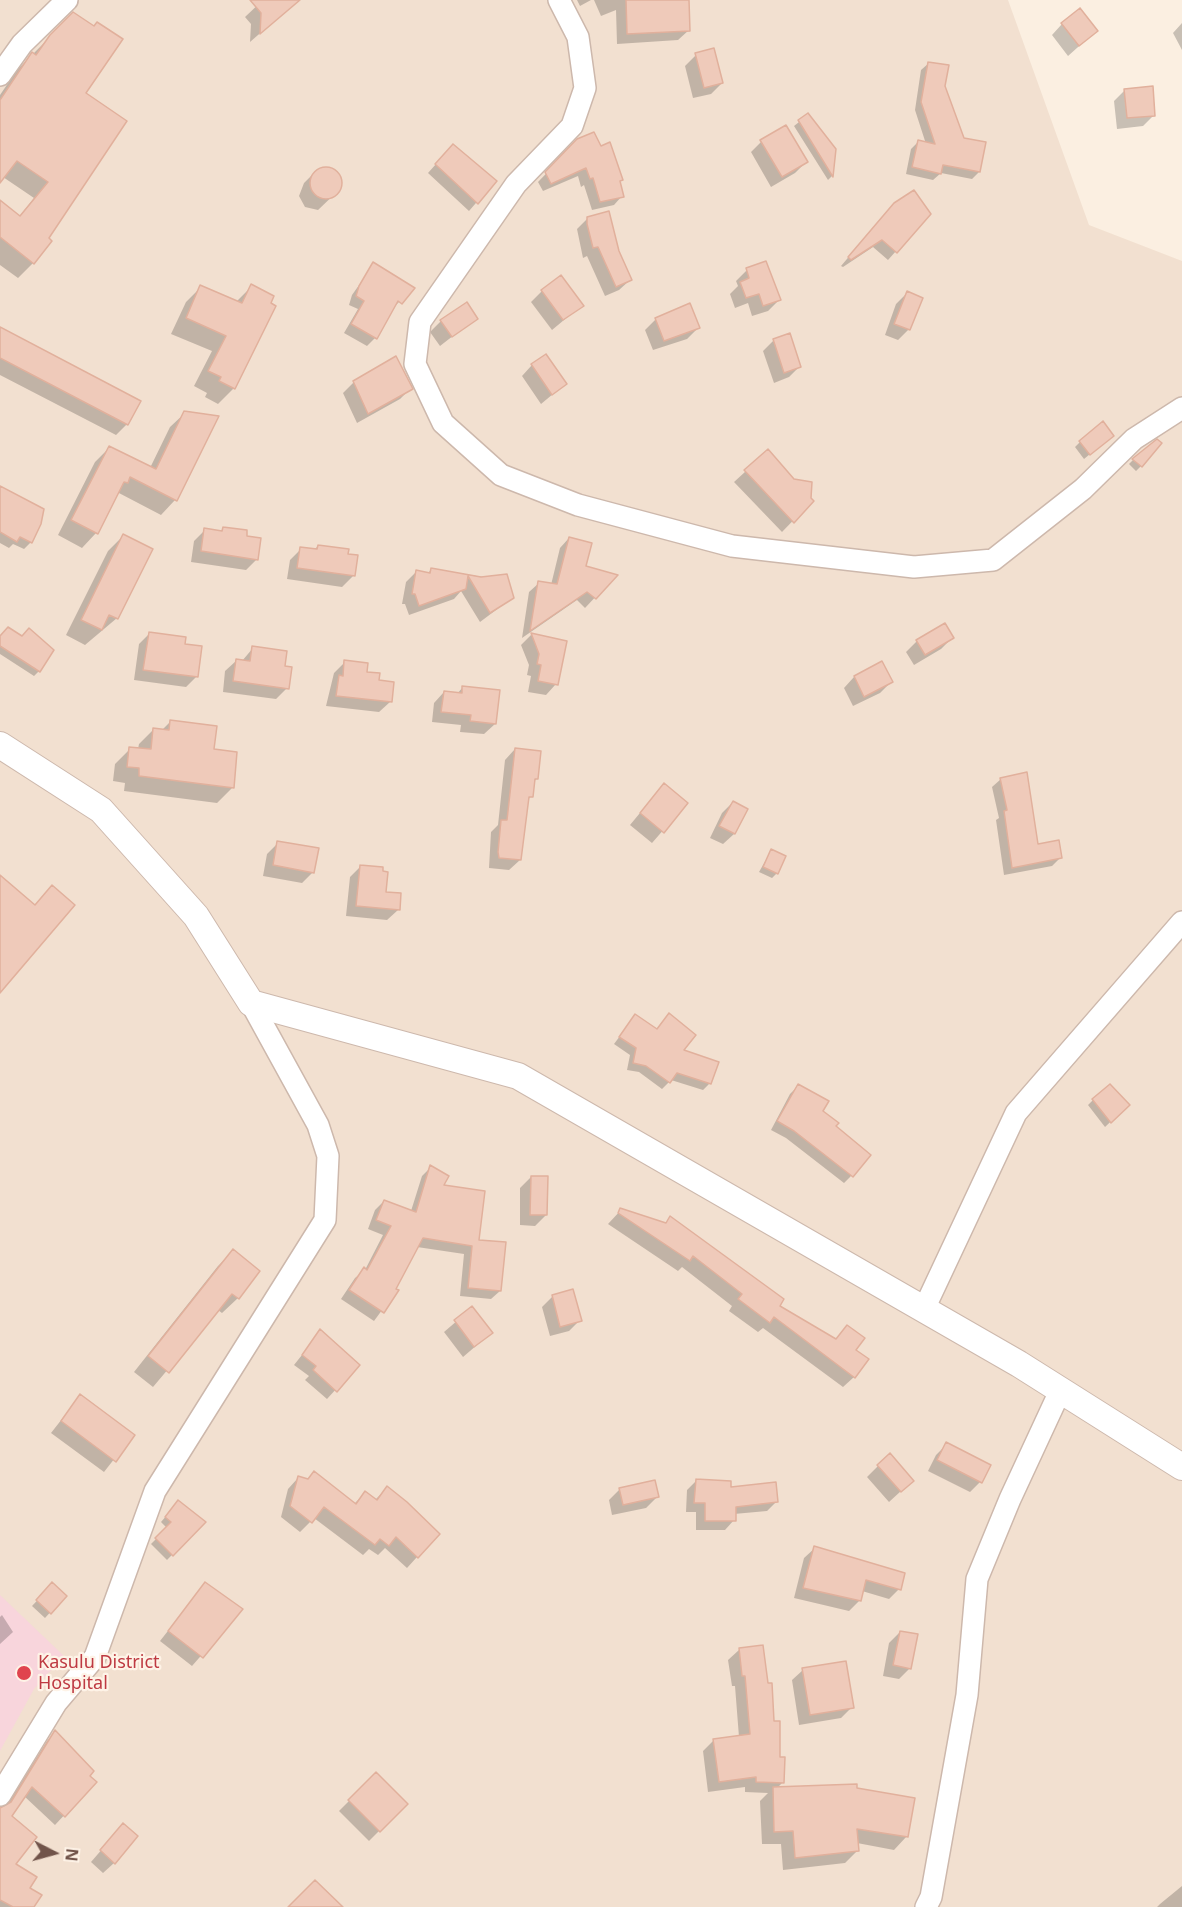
<!DOCTYPE html>
<style>
body{margin:0}
#map{position:relative;width:1182px;height:1907px;overflow:hidden;background:#fbefe1;font-family:"Noto Sans",sans-serif}
canvas{display:block}
.north{position:absolute;left:24px;top:1823px;width:60px;height:60px;-webkit-text-stroke:4px #fef3e7;paint-order:stroke;rotate:96deg;font-size:16px;font-weight:700;line-height:24px;text-align:center;color:#71544a}
.north::after{content:'';display:block;margin:auto;width:21px;height:27px;background:#71544a;clip-path:polygon(50% 0,100% 100%,50% 72%,0 100%)}
</style>
<div id="map">
<canvas width="1182" height="1907"></canvas>
<div class="north">N</div>
</div>
<script>
const context = document.querySelector('canvas').getContext('2d');
context.lineJoin = 'round';
function fill(path, color) { context.fillStyle = color; context.fill(path, 'evenodd'); }
const toPath = rows => new Path2D(rows.map(r => 'M' + r).join(''));
function trace(path, color, width, dash) { context.strokeStyle = color; context.lineWidth = width; context.lineCap = dash ? 'butt' : 'round'; context.setLineDash(dash || []); context.stroke(path); }
function write(font, color, halo, rows, align = 'center') {
  context.font = font + ' "Noto Sans",sans-serif'; context.lineWidth = 4.5; context.setLineDash([]); context.textBaseline = 'middle'; context.strokeStyle = halo; context.fillStyle = color; for (const [text, x, y, turn = 0] of rows) {
    context.save(); context.translate(x, y); context.rotate((+turn || 0) * Math.PI / 180); context.textAlign = isNaN(turn) ? turn : align; if (halo) context.strokeText(text, 0, 0); context.fillText(text, 0, 0); context.restore();
  }
}
fill(toPath([
 [0,0,1008,0,1089,225,1182,261,1182,1907,0,1907]
]), '#f2e0d0');
fill(toPath([
 [0,1595,64,1656,34,1689,0,1751]
]), '#f8d5dc');
fill(toPath([
 [263,0,298,0,250,42,251,24,245,17],
 [577,0,591,0,580,6],
 [594,0,687,0,689,30,678,40,617,44,616,10,601,16],
 [73,14,84,93,47,239,33,263,18,278,0,265,0,202,19,217,34,198,3,177,0,181,0,95,17,70],
 [1182,23,1182,50,1173,33],
 [1062,24,1096,31,1068,56,1052,35],
 [696,55,722,83,711,94,693,98,685,66],
 [929,63,944,86,963,139,979,172,972,179,941,173,933,180,906,174,911,149,918,142,926,144,915,110,921,70],
 [1125,90,1154,115,1143,126,1117,129,1114,101],
 [808,115,834,152,832,176,828,180,794,126],
 [578,141,621,180,619,182,622,196,614,205,592,210,584,185,581,187,578,176,543,191,538,182],
 [761,142,806,162,795,173,771,187,751,152],
 [445,154,495,181,469,211,428,173],
 [328,168,334,171,341,183,340,189,318,210,305,207,299,196,304,183,315,172],
 [886,213,929,214,888,260,873,247,843,267,841,266],
 [588,218,630,280,619,290,605,296,587,256,583,258,577,229],
 [374,264,413,288,391,310,375,338,367,346,344,333,358,309,349,305,352,295],
 [747,270,779,300,768,311,752,316,748,303,735,308,730,294,738,286,736,281],
 [252,286,274,307,234,388,218,404,205,397,207,393,194,386,212,351,171,334,186,302,201,287,237,301],
 [542,291,582,305,552,330,531,302],
 [907,293,909,329,898,340,885,335,896,304],
 [476,318,440,346,430,332,441,321],
 [656,319,698,328,687,339,653,350,645,330],
 [0,328,139,402,127,424,116,435,0,375],
 [774,340,799,367,789,377,774,383,763,351],
 [532,365,565,384,541,404,522,376],
 [354,382,411,388,400,399,357,423,343,393],
 [185,413,217,418,175,500,161,515,117,492,96,533,82,548,58,535,95,462,109,448,150,468,170,427],
 [1107,440,1084,459,1075,447,1080,442],
 [768,451,812,501,782,532,734,482],
 [1133,460,1141,466,1136,471,1129,464],
 [0,487,31,542,24,549,13,544,9,548,0,543],
 [224,528,245,537,257,559,246,570,191,562,194,541,205,530,220,532],
 [123,536,151,550,117,618,85,645,66,635,108,551],
 [569,538,584,567,615,576,585,608,577,600,522,638,529,592,539,583,551,585,560,548],
 [318,546,353,576,342,587,287,579,290,560,301,549,314,550],
 [432,569,496,579,512,598,480,622,461,591,454,599,409,615,405,604,402,604,406,582,416,572,427,574],
 [149,634,183,645,197,676,186,687,134,680,139,644],
 [531,635,565,642,556,684,546,695,528,692,531,676,527,675,529,665,521,645],
 [0,638,39,671,34,676,0,654],
 [952,638,941,649,914,665,906,652,917,641],
 [253,648,283,667,287,688,276,699,223,692,225,671,236,661,242,661],
 [345,662,365,673,390,702,379,712,326,706,334,673],
 [882,663,891,682,880,693,853,706,844,688,854,677],
 [463,687,495,724,484,734,460,732,461,725,432,722,434,703,444,692,457,694],
 [171,721,212,750,232,788,217,803,124,791,125,783,113,781,115,764,130,749,138,749,139,744,154,729,162,730],
 [515,749,537,778,533,783,531,796,527,801,520,860,509,870,489,868,491,832,498,825,505,760],
 [1001,779,1037,846,1061,857,1052,866,1004,875,996,820,999,818,992,787],
 [654,796,686,804,652,843,630,825],
 [733,802,746,809,734,834,723,844,710,838,722,813],
 [278,843,313,872,302,883,263,876,267,854],
 [771,851,777,873,772,878,759,872],
 [361,866,381,872,384,893,398,910,387,920,346,916,350,877],
 [635,1016,656,1030,662,1022,681,1050,717,1063,709,1084,703,1090,671,1080,662,1089,639,1072,627,1070,630,1055,614,1044],
 [798,1086,834,1126,851,1176,844,1183,786,1138,771,1130,790,1094],
 [1093,1100,1128,1105,1105,1127,1088,1105],
 [431,1167,477,1241,500,1291,491,1299,460,1296,464,1254,417,1247,394,1289,396,1291,374,1321,341,1299,355,1278,365,1270,383,1235,368,1229,375,1210,384,1201,411,1211,422,1176],
 [531,1177,546,1215,535,1226,520,1225,520,1188],
 [621,1210,665,1224,671,1218,777,1306,835,1340,847,1327,854,1350,854,1377,843,1387,763,1328,758,1332,729,1311,732,1306,682,1267,678,1271,608,1224],
 [233,1251,238,1298,222,1313,218,1310,153,1387,134,1372,218,1266],
 [553,1296,580,1320,569,1331,550,1336,542,1307],
 [472,1308,491,1333,463,1357,444,1332],
 [321,1331,358,1365,327,1399,305,1380,309,1376,294,1365],
 [80,1396,133,1435,104,1472,51,1433],
 [947,1444,980,1482,970,1492,928,1471,936,1455],
 [878,1466,901,1491,889,1502,867,1477],
 [298,1478,354,1504,365,1493,375,1500,387,1488,417,1557,407,1568,385,1548,378,1555,369,1549,363,1555,314,1518,300,1532,281,1517,288,1489],
 [697,1480,729,1488,777,1501,767,1511,734,1514,734,1520,725,1530,696,1530,696,1512,686,1512,687,1490],
 [620,1489,657,1497,646,1508,612,1515,609,1500],
 [174,1507,204,1522,167,1560,151,1544,167,1528,161,1522],
 [815,1548,899,1589,889,1599,862,1591,860,1600,849,1611,794,1598,804,1558],
 [205,1584,241,1610,192,1666,160,1641],
 [52,1585,65,1596,45,1618,32,1606],
 [2,1615,13,1632,0,1644,0,1617],
 [900,1632,910,1668,899,1679,883,1676,889,1643],
 [739,1650,773,1723,783,1782,777,1788,856,1789,907,1836,894,1850,857,1843,858,1850,845,1863,783,1870,781,1844,762,1844,760,1801,768,1793,745,1792,745,1787,708,1792,703,1751,714,1740,739,1737,735,1686,732,1686,728,1660],
 [803,1670,852,1707,841,1718,799,1725,792,1680],
 [55,1733,95,1782,55,1825,24,1796,10,1817,14,1864,33,1907,0,1907,0,1808,5,1808,47,1741],
 [376,1774,406,1804,369,1841,339,1811],
 [123,1825,114,1863,103,1873,91,1862],
 [1182,1886,1182,1907,1157,1907,1160,1904]
]), '#0003');
const building = toPath([
 [250,0,300,0,260,34,261,13,250,0],
 [626,0,689,0,690,31,627,34,626,0],
 [1080,8,1098,31,1079,46,1061,23,1080,8],
 [73,12,94,26,97,22,123,39,86,93,127,121,49,238,52,241,34,264,0,237,0,200,20,216,48,182,17,161,0,183,0,100,32,52,36,55,50,35,73,12],
 [714,48,723,83,704,88,695,53,714,48],
 [928,62,949,65,945,86,964,138,986,142,980,172,943,165,941,174,912,167,918,140,935,144,921,102,928,62],
 [1153,86,1155,116,1127,118,1124,89,1153,86],
 [808,113,836,149,833,177,798,120,808,113],
 [786,125,808,162,782,177,760,140,786,125],
 [594,132,601,146,610,142,623,180,620,181,624,197,600,202,593,178,590,179,586,168,551,184,545,172,577,139,594,132],
 [453,144,497,181,478,204,435,164,453,144],
 '310 183a16 16 0 1 1 32 0a16 16 0 1 1-32 0Z',
 [914,190,931,214,897,253,882,240,851,260,848,257,894,203,914,190],
 [609,211,619,251,632,280,616,287,598,247,593,248,587,224,587,217,609,211],
 [766,261,781,300,763,306,759,294,746,298,740,282,749,278,746,268,766,261],
 [373,262,415,288,402,304,398,301,377,339,351,324,364,301,356,296,359,286,373,262],
 [561,275,584,306,563,320,541,290,561,275],
 [251,284,274,296,271,303,276,306,235,389,219,381,221,377,208,371,226,336,186,318,200,285,242,303,251,284],
 [907,291,923,298,910,330,894,324,907,291],
 [467,302,478,319,452,337,440,320,467,302],
 [690,303,700,328,664,341,655,318,690,303],
 [0,327,141,401,128,425,0,358,0,327],
 [790,333,801,367,784,373,773,339,790,333],
 [546,354,567,384,552,395,531,364,546,354],
 [396,356,413,389,368,414,353,381,396,356],
 [184,411,219,416,177,501,130,477,128,483,124,482,98,534,71,520,109,446,156,469,184,411],
 [1103,421,1114,436,1090,455,1079,441,1103,421],
 [1157,439,1162,443,1142,467,1132,459,1157,439],
 [768,449,794,479,812,482,811,498,814,501,794,523,744,470,768,449],
 [0,486,44,509,41,524,32,543,20,537,17,542,0,532,0,486],
 [223,527,247,530,247,536,261,538,258,560,201,551,204,528,222,531,223,527],
 [123,534,153,549,118,619,109,615,102,630,81,620,123,534],
 [569,537,592,543,586,566,618,575,596,599,587,592,530,631,538,581,557,584,569,537],
 [318,545,349,549,348,554,358,555,355,576,297,568,300,547,317,549,318,545],
 [431,568,481,577,507,574,514,598,490,613,468,576,466,589,419,606,415,594,412,594,416,570,430,573,431,568],
 [945,623,954,638,925,655,916,640,945,623],
 [8,627,22,636,29,628,54,650,40,672,0,646,0,636,8,627],
 [149,632,186,637,185,644,202,646,198,677,143,670,149,632],
 [531,633,567,641,558,685,538,681,541,665,537,664,539,654,531,633],
 [252,646,287,651,285,666,292,667,289,689,233,681,236,659,250,661,252,646],
 [344,660,368,663,367,672,380,673,379,680,394,682,392,702,336,696,339,675,343,676,344,660],
 [882,661,893,682,864,697,854,676,882,661],
 [462,686,500,690,496,724,470,721,471,715,441,712,444,691,462,693,462,686],
 [170,720,217,726,214,749,237,752,234,788,139,776,139,768,127,767,129,747,151,749,153,728,169,730,170,720],
 [515,748,541,751,538,779,535,779,533,797,529,797,521,860,499,858,498,852,501,820,507,820,515,748],
 [1027,772,1038,844,1059,840,1062,858,1012,868,1004,811,1007,810,1000,778,1027,772],
 [664,783,688,803,664,833,640,813,664,783],
 [733,801,748,809,735,834,719,826,733,801],
 [277,841,319,848,314,873,273,865,277,841],
 [771,849,786,856,778,874,763,867,771,849],
 [360,865,383,867,383,871,388,872,386,892,401,893,400,910,356,906,360,865],
 [0,875,35,905,52,885,75,905,0,993,0,875],
 [669,1013,696,1035,684,1050,719,1062,711,1084,677,1073,670,1083,646,1066,633,1063,636,1048,619,1037,635,1014,657,1029,669,1013],
 [798,1084,829,1101,823,1111,839,1123,836,1126,871,1155,853,1177,794,1131,777,1121,798,1084],
 [1110,1084,1130,1105,1111,1123,1092,1099,1110,1084],
 [430,1165,449,1176,444,1185,485,1191,479,1240,506,1242,501,1291,468,1288,472,1246,423,1238,396,1289,399,1290,384,1313,349,1290,364,1267,367,1270,391,1226,376,1220,384,1200,416,1212,430,1165],
 [531,1176,548,1176,547,1215,530,1215,531,1176],
 [620,1208,666,1223,670,1216,784,1299,780,1306,836,1339,847,1325,865,1338,856,1350,869,1359,855,1378,774,1317,770,1323,738,1299,742,1294,693,1256,690,1261,618,1213,620,1208],
 [233,1249,260,1271,239,1299,232,1294,169,1373,148,1356,233,1249],
 [573,1289,582,1321,560,1327,552,1295,573,1289],
 [472,1306,493,1333,474,1347,454,1320,472,1306],
 [320,1329,360,1365,337,1392,313,1370,316,1366,302,1355,320,1329],
 [80,1394,135,1435,116,1462,61,1421,80,1394],
 [946,1442,991,1465,982,1483,937,1460,946,1442],
 [890,1453,914,1481,901,1492,877,1465,890,1453],
 [314,1471,356,1504,365,1491,377,1500,387,1486,407,1502,440,1534,418,1558,396,1537,389,1546,380,1539,375,1545,324,1507,312,1523,290,1506,298,1476,308,1479,314,1471],
 [696,1479,731,1481,731,1487,776,1482,778,1502,736,1507,736,1521,705,1521,705,1503,694,1503,696,1479],
 [655,1480,659,1497,623,1505,619,1488,655,1480],
 [178,1500,206,1522,173,1556,155,1538,171,1522,165,1517,178,1500],
 [814,1546,905,1573,901,1590,866,1580,861,1601,803,1588,814,1546],
 [52,1582,67,1596,51,1614,36,1600,52,1582],
 [205,1582,243,1609,203,1658,168,1631,205,1582],
 [900,1631,918,1634,911,1669,893,1665,900,1631],
 [763,1645,768,1683,772,1683,774,1721,780,1721,780,1757,785,1757,784,1783,756,1782,756,1777,719,1782,713,1739,750,1734,745,1676,742,1676,739,1648,763,1645],
 [846,1661,854,1708,810,1715,802,1668,846,1661],
 [55,1730,94,1771,90,1776,97,1782,65,1817,32,1787,12,1816,37,1837,16,1864,37,1877,30,1888,42,1895,34,1907,13,1907,0,1900,0,1808,11,1802,55,1730],
 [376,1772,408,1804,380,1832,348,1800,376,1772],
 [857,1784,857,1788,915,1798,908,1837,857,1829,859,1851,795,1858,793,1831,774,1832,773,1787,857,1784],
 [123,1823,138,1836,115,1864,100,1850,123,1823],
 [315,1880,343,1907,288,1907,315,1880]
]);
fill(building, '#efcaba');
trace(building, '#e1b09c', 1.5);
const minor = toPath([
 [559,0,578,37,585,88,572,126,516,184,420,322,415,364,443,423,501,475,578,505,732,546,914,567,993,560,1083,489,1134,439,1182,408],
 [0,75,22,44,67,0],
 [924,1309,1016,1113,1182,922],
 [0,1795,56,1703,95,1657,155,1491,325,1220,328,1156,318,1125,251,1003],
 [926,1907,931,1897,967,1695,977,1579,1010,1499,1055,1402,1063,1391]
]);
const tertiary = toPath([
 [0,745,101,810,196,916,251,1003,518,1076,1019,1364,1182,1467]
]);
trace(minor, '#cdb8ac', 24);
trace(tertiary, '#cdb8ac', 28);
trace(minor, '#fff', 21);
trace(tertiary, '#fff', 26);
for (const [x, y, r, color] of [
 [24,1673,8,"#e0444e"]
]) { const dot = new Path2D(); dot.arc(x, y, r, 0, 2 * Math.PI); context.fillStyle = color; context.fill(dot); trace(dot, '#fef3e7', 2); }
write('18px', '#be3a42', '#fef3e7', [
 ["Kasulu District",38,1663],
 ["Hospital",38,1684]
], 'left');
</script>
